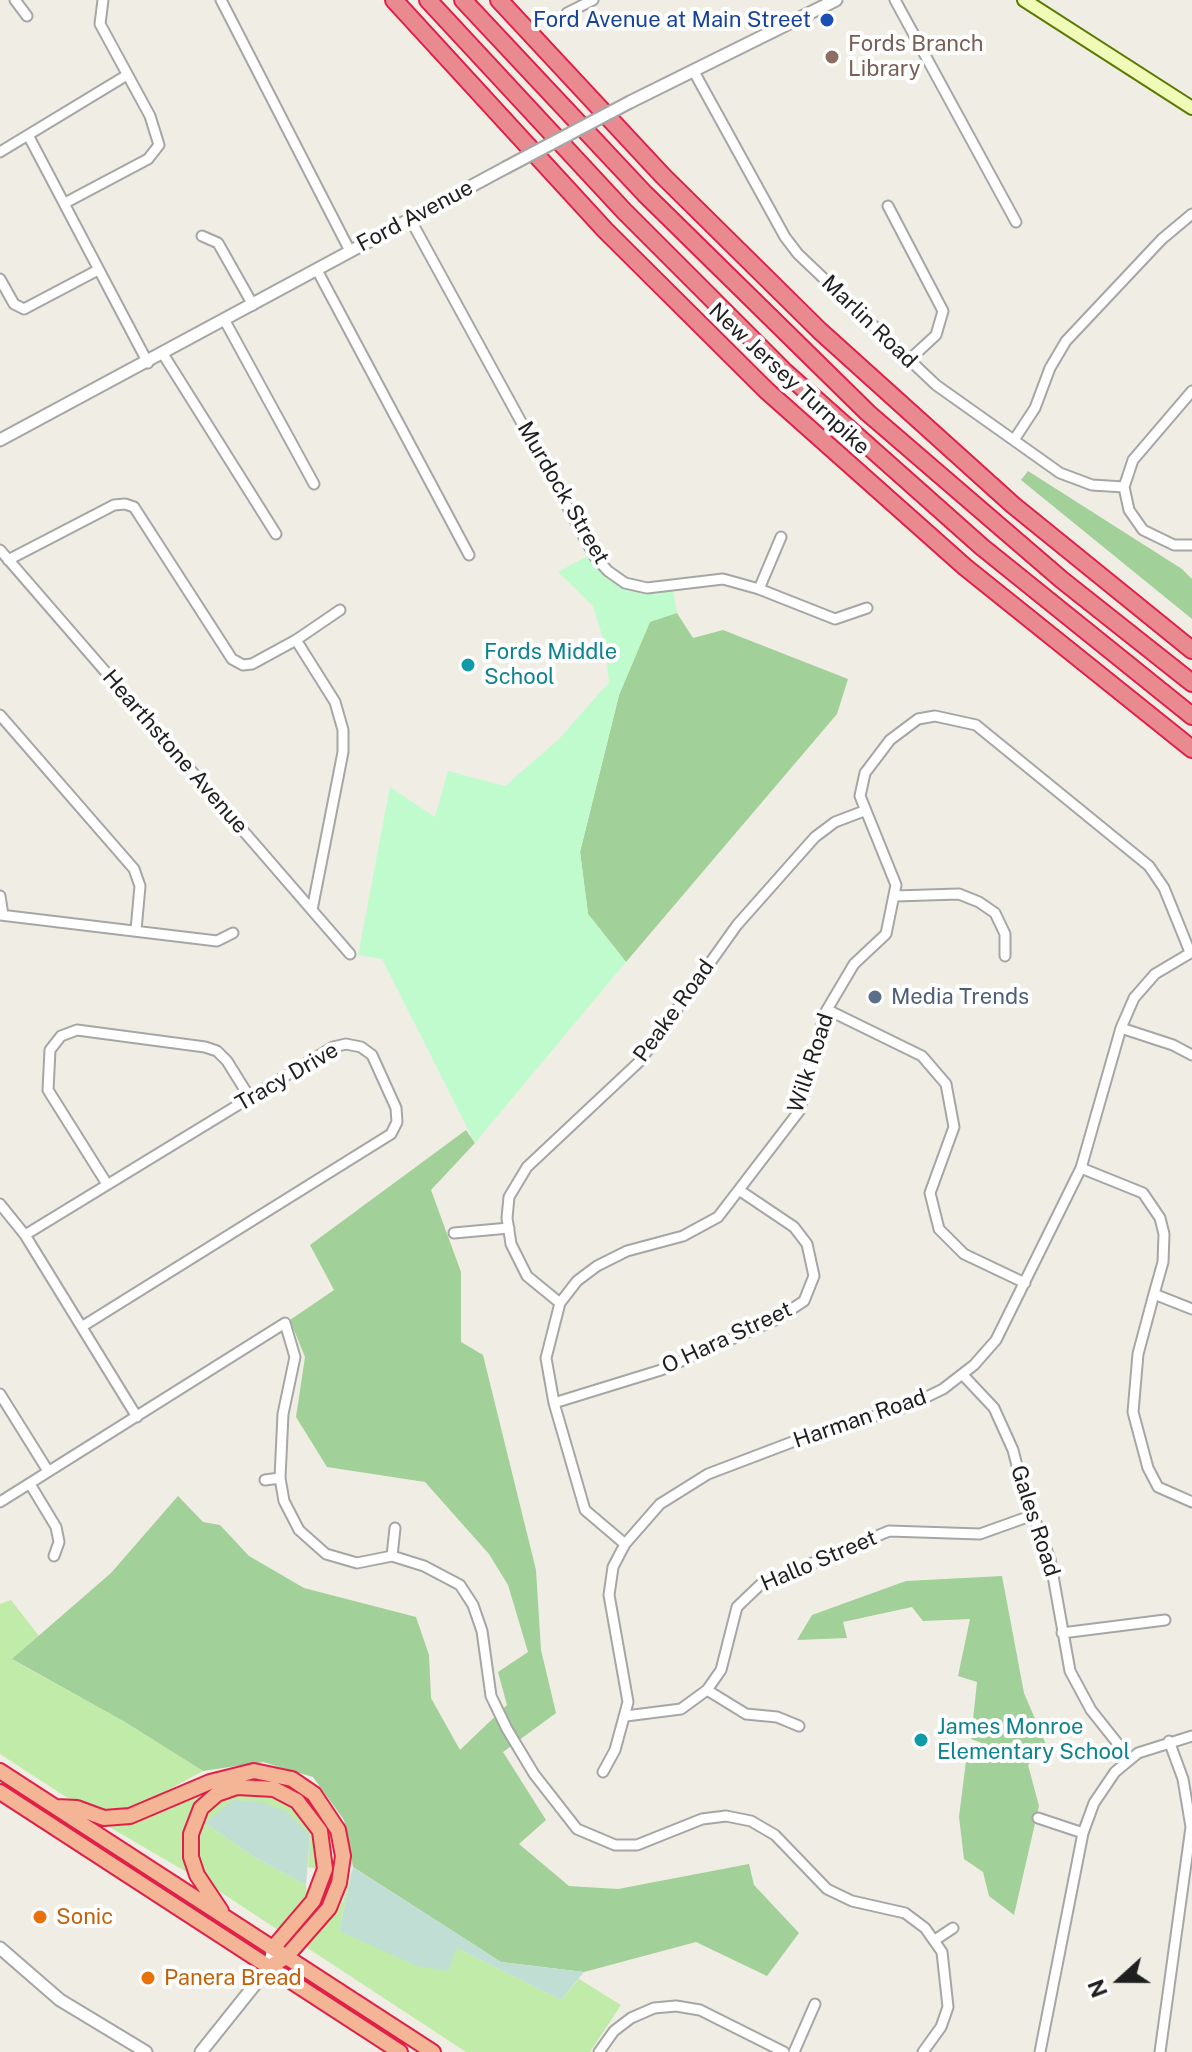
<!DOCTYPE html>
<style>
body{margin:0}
#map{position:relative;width:1192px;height:2052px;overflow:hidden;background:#f0ede4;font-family:"Public Sans",sans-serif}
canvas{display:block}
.north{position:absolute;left:1080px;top:1940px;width:80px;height:80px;-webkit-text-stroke:6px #fff;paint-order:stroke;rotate:249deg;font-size:22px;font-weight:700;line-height:32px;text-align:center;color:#1f1f1f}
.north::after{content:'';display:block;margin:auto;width:28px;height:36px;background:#1f1f1f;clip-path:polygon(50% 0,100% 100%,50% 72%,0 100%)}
</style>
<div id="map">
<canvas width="1192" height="2052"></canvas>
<div class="north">N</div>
</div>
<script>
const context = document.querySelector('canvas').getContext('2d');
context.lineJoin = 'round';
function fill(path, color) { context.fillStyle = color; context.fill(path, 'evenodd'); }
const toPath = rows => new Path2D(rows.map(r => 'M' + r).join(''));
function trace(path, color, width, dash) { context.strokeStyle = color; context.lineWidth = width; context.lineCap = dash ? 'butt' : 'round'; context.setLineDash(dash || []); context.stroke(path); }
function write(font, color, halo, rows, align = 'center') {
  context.font = font + ' "Public Sans",sans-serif'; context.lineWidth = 8; context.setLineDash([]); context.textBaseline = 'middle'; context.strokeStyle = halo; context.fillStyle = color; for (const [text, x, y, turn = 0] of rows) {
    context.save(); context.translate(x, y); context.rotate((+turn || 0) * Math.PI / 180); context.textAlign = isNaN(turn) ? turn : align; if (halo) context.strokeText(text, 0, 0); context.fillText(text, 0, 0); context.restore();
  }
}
fill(toPath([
 [11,1600,39,1636,13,1660,125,1722,203,1771,133,1809,100,1813,77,1804,0,1754,0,1604],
 [217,1786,187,1824,184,1841,190,1874,106,1825],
 [242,1793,278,1798,306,1820,316,1840,317,1869,308,1867,310,1835,205,1823,256,1858,306,1885,307,1894,278,1930,213,1887,198,1862,195,1835,204,1813,221,1800],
 [353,1867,339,1931,457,1948,561,2000,579,1979,621,2005,590,2052,466,2052,306,1947,343,1902]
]), '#c1eba9');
fill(toPath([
 [1028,471,1182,569,1192,579,1192,619,1021,480],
 [677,613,693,638,723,630,848,679,837,714,626,962,588,914,580,852,619,695,650,621],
 [466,1130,475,1143,431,1190,461,1272,461,1342,483,1355,536,1570,541,1650,556,1713,503,1752,546,1820,519,1844,569,1886,618,1889,749,1864,754,1885,799,1933,767,1976,696,1942,584,1972,501,1962,353,1867,344,1820,313,1777,263,1762,203,1771,125,1722,12,1659,111,1573,178,1496,203,1522,220,1525,249,1556,304,1588,416,1617,429,1655,431,1698,460,1750,507,1705,498,1672,528,1652,508,1585,489,1554,425,1482,327,1467,296,1417,305,1357,290,1320,334,1290,310,1245],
 [1002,1576,1024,1693,1047,1747,1028,1765,1039,1806,1014,1915,989,1896,983,1872,964,1859,959,1817,966,1761,990,1758,992,1747,971,1739,977,1682,958,1676,970,1619,923,1621,912,1607,843,1622,847,1638,797,1640,812,1615,906,1581]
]), '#a1d098');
fill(toPath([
 [233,1800,264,1803,287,1812,310,1835,306,1885,256,1858,205,1823],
 [353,1867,501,1962,584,1972,561,2000,457,1948,448,1971,417,1966,339,1931]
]), '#c1ded5');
fill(toPath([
 [593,553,633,585,672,584,677,613,650,622,619,695,580,852,588,914,626,962,475,1143,382,959,358,955,390,787,435,817,448,771,505,786,558,740,609,682,605,645,593,606,558,572]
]), '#c0fbcd');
const minor = toPath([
 [15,0,27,16],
 [221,0,350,251],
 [895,0,1016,222],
 [567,13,593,0],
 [693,70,785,237,798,254,936,385,1060,473,1092,485,1124,487],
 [28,135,148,363],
 [0,152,127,75],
 [65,203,148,159,159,145,150,116,100,24,103,0],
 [888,206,943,311,936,335,909,360],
 [409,217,595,557,608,571,625,583,647,588,723,579,759,589,835,619,867,608],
 [202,236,218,243,253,305],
 [317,270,469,555],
 [0,279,14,304,24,309,98,270],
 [225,321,314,484],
 [163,354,276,534],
 [1192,391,1133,460,1124,487,1129,510,1143,530,1174,545,1192,545],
 [1014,440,1035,408,1050,368,1066,341,1162,239,1192,214],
 [0,550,350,954],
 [8,560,114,505,125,504,134,507,232,659,243,665,252,664,296,640,340,610],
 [759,589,781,537],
 [296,640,335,702,343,730,343,752,312,910],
 [0,715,134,869,140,886,136,930],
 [0,896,3,915],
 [895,896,959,894,979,902,995,913,1005,934,1005,956],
 [0,915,217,941,233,933],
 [828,1010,922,1056,946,1084,954,1127,930,1193,939,1229,964,1254,1025,1283],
 [1121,1028,1173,1045,1192,1055],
 [1081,1168,1143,1193,1160,1218,1164,1234,1163,1262,1154,1294],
 [107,1184,48,1090,50,1050,61,1036,77,1030,205,1047,217,1051,227,1061,250,1098],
 [0,1204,25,1235,137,1417],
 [454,1233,509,1228],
 [25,1235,333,1047,346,1044,361,1047,372,1055,396,1108,397,1122,391,1134,83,1326],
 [560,1303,527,1276,511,1244,507,1218,509,1197,527,1167,640,1061,737,925,815,837,835,822,864,811],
 [1192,1309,1154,1294,1138,1354,1133,1412,1148,1468,1158,1487,1192,1502],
 [963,1375,994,1408,1013,1450,1023,1489,1050,1559,1070,1671,1091,1710,1130,1759],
 [0,1394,48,1471],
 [554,1403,661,1370,775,1320,804,1301,814,1276,807,1244,794,1227,739,1190],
 [265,1480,280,1478],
 [30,1484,56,1527,59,1542,54,1556],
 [0,1502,285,1323,295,1357,283,1414,280,1478,284,1501,299,1530,326,1554,357,1563,392,1556,424,1566,460,1585,473,1605,482,1631,491,1696,507,1729,534,1774,577,1829,615,1845,637,1845,702,1819,726,1816,751,1821,775,1835,827,1889,852,1901,905,1913,925,1928,942,1952,948,2007,941,2027,923,2052],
 [625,1544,585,1510,554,1403,546,1358,560,1303,577,1281,597,1266,627,1251,683,1236,718,1217,800,1110,825,1013,854,964,886,934,896,885,860,796,865,773,890,740,918,719,935,716,976,725,1149,866,1164,888,1190,952],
 [392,1556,395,1528],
 [1062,1633,1165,1620],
 [707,1690,746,1714,777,1717,799,1726],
 [626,1716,681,1709,707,1690,721,1670,737,1607,760,1585,889,1531,980,1534,1033,1515],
 [603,1772,615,1750,628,1702,609,1595,613,1567,625,1544,660,1504,708,1474,808,1436,906,1407,943,1389,974,1365,996,1340,1081,1168,1121,1028,1134,998,1155,974,1192,952],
 [1038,1818,1083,1833],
 [935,1940,953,1928],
 [599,2052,614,2031,631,2018,654,2008,676,2006,700,2010,784,2052],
 [794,2052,815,2004],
 [1040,2052,1083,1833,1094,1803,1115,1772,1138,1753,1192,1736],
 [1160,2052,1191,1827,1183,1779,1169,1741]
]);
const tertiary = toPath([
 [630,102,836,0],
 [0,440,505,168],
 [0,1948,60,2000,146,2052],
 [201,2052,269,1967,273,1948]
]);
const secondary = toPath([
 [1024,0,1192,108]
]);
const trunk = toPath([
 [0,1771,433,2052],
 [0,1792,400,2052],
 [57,1807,77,1808,104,1818,130,1816,210,1782,254,1771,292,1779,314,1794,338,1830,343,1856,339,1883,329,1908,286,1957,269,1967],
 [221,1911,197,1875,191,1857,191,1834,201,1808,217,1794,237,1787,274,1789,297,1801,320,1831,325,1869,313,1901,273,1948]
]);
const motorway = toPath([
 [394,0,605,230,767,391,965,567,1192,749],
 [428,0,624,211,785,372,982,547,1192,716],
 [463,0,645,194,868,413,1062,580,1192,683],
 [499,0,663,176,820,331,1013,505,1192,650]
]);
trace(minor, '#a6a6a6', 13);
trace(tertiary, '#a6a6a6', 15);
trace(secondary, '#5c7902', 16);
trace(trunk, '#df2049', 18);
trace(motorway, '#df2049', 20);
trace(minor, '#fff', 9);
trace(tertiary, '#fff', 11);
trace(secondary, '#effbb7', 12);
trace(trunk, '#f4b596', 14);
trace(motorway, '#e98a90', 16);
const tertiaryBridge = toPath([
 [505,168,630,102]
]);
trace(tertiaryBridge, '#a6a6a6', 15, []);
trace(tertiaryBridge, '#fff', 11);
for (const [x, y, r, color] of [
 [827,20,8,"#1a4fb4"],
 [832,57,8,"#8d6e63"],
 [468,665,8,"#0f9aa8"],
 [875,997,8,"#5c6f8a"],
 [921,1740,8,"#0f9aa8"],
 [40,1917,8,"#e8710a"],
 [148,1978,8,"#e8710a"]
]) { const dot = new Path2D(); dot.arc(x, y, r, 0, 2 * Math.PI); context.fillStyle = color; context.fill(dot); trace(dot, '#fff', 3); }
write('22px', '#164399', '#fff', [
 ["Ford Avenue at Main Street",811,20]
], 'right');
write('22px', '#785e54', '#fff', [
 ["Fords Branch",848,44],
 ["Library",848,69]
], 'left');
write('22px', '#1f1f1f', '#fff', [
 ["Ford Avenue",415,216,-28],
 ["Marlin Road",869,322,44],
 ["New Jersey Turnpike",789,379,43],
 ["Murdock Street",563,493,60],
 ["Hearthstone Avenue",175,752,49],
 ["Peake Road",674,1011,-54],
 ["Wilk Road",811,1063,-72],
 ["Tracy Drive",287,1077,-30],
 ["O Hara Street",727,1338,-25],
 ["Harman Road",860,1419,-19],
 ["Gales Road",1035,1521,72],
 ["Hallo Street",819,1561,-23]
]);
write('22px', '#0d838f', '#fff', [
 ["Fords Middle",484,652],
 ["School",484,677],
 ["James Monroe",937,1727],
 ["Elementary School",937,1752]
], 'left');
write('22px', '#4e5e75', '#fff', [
 ["Media Trends",891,997]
], 'left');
write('22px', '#c56008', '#fff', [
 ["Sonic",56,1917],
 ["Panera Bread",164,1978]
], 'left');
</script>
